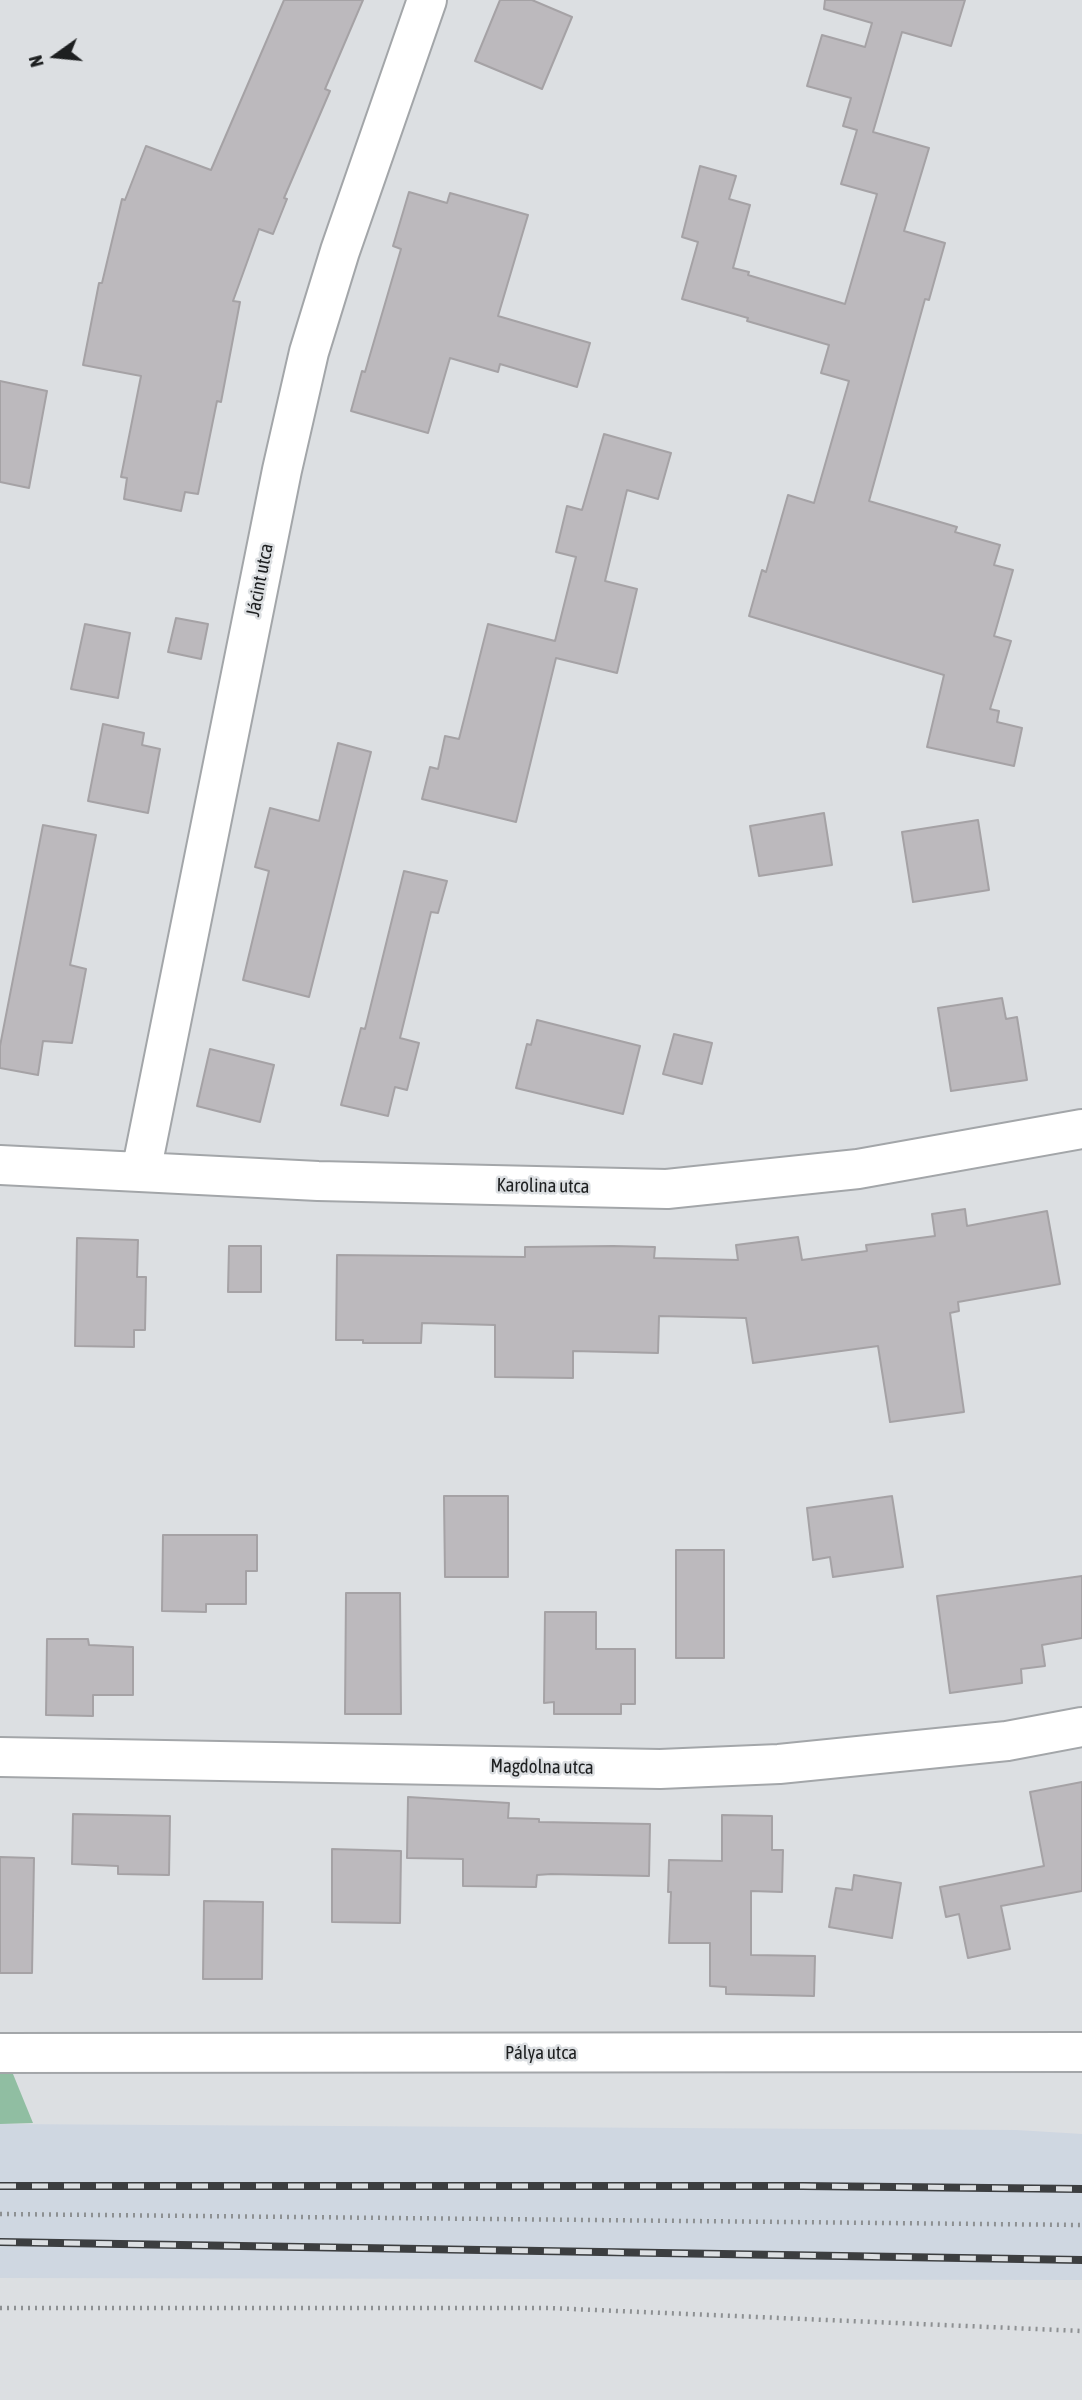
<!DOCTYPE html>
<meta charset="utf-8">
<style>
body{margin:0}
#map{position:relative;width:1082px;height:2400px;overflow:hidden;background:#dcdfe2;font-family:"Asap Condensed",sans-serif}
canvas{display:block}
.north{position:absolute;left:21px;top:21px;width:70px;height:70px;-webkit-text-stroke:5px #dcdfe2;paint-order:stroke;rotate:255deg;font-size:19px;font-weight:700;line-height:28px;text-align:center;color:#1d1f20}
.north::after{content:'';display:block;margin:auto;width:24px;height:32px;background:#1d1f20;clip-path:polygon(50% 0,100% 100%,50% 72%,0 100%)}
</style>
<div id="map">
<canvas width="1082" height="2400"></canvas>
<div class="north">N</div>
</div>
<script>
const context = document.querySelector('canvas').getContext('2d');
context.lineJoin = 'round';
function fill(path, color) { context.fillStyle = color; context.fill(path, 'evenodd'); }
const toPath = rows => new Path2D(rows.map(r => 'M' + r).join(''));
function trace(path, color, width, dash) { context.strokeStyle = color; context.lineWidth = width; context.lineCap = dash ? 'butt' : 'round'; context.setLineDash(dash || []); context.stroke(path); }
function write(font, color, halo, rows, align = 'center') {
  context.font = font + ' "Asap Condensed",sans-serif'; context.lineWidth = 5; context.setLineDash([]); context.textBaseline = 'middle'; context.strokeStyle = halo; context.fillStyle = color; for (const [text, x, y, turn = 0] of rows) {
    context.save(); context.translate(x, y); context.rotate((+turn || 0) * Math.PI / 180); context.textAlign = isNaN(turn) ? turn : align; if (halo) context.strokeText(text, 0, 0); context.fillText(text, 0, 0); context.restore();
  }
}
fill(toPath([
 [0,2124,1016,2130,1082,2134,1082,2280,0,2278]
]), '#cfd7e1');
fill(toPath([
 [0,2074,13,2074,33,2123,0,2124]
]), '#90bea2');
const building = toPath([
 [284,0,363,0,325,89,330,91,284,198,287,199,273,234,259,229,233,301,240,302,221,402,217,401,198,494,185,492,181,511,124,499,127,478,121,477,141,376,83,365,99,283,102,283,122,199,125,200,146,146,211,170,284,0],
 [500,0,532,0,572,17,542,89,475,61,500,0],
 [825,0,965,0,951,46,902,32,873,132,929,148,904,231,945,243,929,300,925,299,869,501,957,527,955,532,1000,545,994,565,1013,570,994,636,1011,641,990,709,999,711,997,722,1022,728,1014,766,927,747,944,675,749,616,762,570,766,572,788,495,814,503,849,381,821,373,829,345,747,321,748,318,682,299,698,242,682,237,700,166,736,176,729,199,750,205,733,268,749,272,748,275,845,304,877,194,841,184,857,130,843,126,851,98,807,86,822,35,865,47,872,23,824,9,825,0],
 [409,192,447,203,450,193,528,215,498,316,590,343,577,387,500,364,498,372,450,358,428,433,351,411,362,371,365,372,401,249,393,246,409,192],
 [0,381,47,391,29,488,0,482,0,381],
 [604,434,671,453,658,499,627,490,605,581,637,589,617,673,556,658,516,822,422,799,430,767,438,769,445,736,459,739,488,624,555,641,576,557,556,552,567,506,582,510,604,434],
 [176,618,208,624,201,659,168,652,176,618],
 [85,624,130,633,118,698,71,689,85,624],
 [103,724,144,733,142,745,160,749,148,813,88,801,103,724],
 [338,743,371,752,309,997,243,980,269,871,255,867,270,808,319,821,338,743],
 [824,813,832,865,759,876,750,826,824,813],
 [978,820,989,890,913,902,902,832,978,820],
 [43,825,96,835,70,965,86,969,72,1043,43,1041,38,1075,0,1068,0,1046,43,825],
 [404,871,447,881,438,913,431,912,400,1038,419,1043,407,1090,395,1087,388,1116,341,1105,361,1028,365,1029,404,871],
 [1002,998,1006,1019,1017,1017,1027,1080,951,1091,938,1008,1002,998],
 [537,1020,640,1046,623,1114,516,1088,527,1044,531,1045,537,1020],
 [674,1034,712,1043,702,1084,663,1074,674,1034],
 [210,1049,274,1065,260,1122,197,1106,210,1049],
 [965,1209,967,1226,1047,1211,1060,1284,958,1302,959,1311,950,1313,964,1412,890,1422,878,1346,753,1363,746,1318,659,1316,658,1353,573,1351,573,1378,495,1377,495,1325,422,1323,421,1343,363,1343,363,1340,336,1340,337,1255,525,1257,525,1247,613,1246,655,1247,654,1258,738,1260,736,1245,798,1237,802,1260,867,1251,866,1245,935,1236,932,1214,965,1209],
 [77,1238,138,1240,137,1277,146,1277,145,1330,134,1330,134,1347,75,1346,77,1238],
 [229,1246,261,1246,261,1292,228,1292,229,1246],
 [444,1496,508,1496,508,1577,445,1577,444,1496],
 [892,1496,903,1567,833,1577,830,1557,813,1560,807,1508,892,1496],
 [163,1535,257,1535,257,1571,246,1571,246,1604,206,1604,206,1612,162,1611,163,1535],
 [676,1550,724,1550,724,1658,676,1658,676,1550],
 [1082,1576,1082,1638,1042,1645,1045,1666,1021,1669,1022,1683,950,1693,937,1596,1082,1576],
 [346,1593,400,1593,401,1714,345,1714,346,1593],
 [545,1612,596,1612,596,1649,635,1649,635,1704,621,1704,621,1714,554,1714,554,1702,544,1703,545,1612],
 [47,1639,88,1639,89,1645,133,1647,133,1695,93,1695,93,1716,46,1715,47,1639],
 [1082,1782,1082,1891,1001,1906,1010,1949,968,1958,959,1914,946,1917,940,1887,1044,1866,1030,1792,1082,1782],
 [408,1797,509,1803,508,1818,539,1819,539,1822,650,1824,649,1876,551,1874,537,1875,536,1887,463,1886,463,1859,407,1858,408,1797],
 [73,1814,170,1816,169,1875,118,1874,118,1866,72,1864,73,1814],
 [722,1815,772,1816,772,1850,783,1850,782,1892,751,1891,751,1955,815,1956,814,1996,726,1994,726,1987,710,1986,710,1943,669,1943,671,1892,668,1892,669,1860,722,1861,722,1815],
 [332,1849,401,1851,400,1923,332,1922,332,1849],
 [0,1857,34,1858,32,1973,0,1973,0,1857],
 [854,1875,901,1883,892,1938,829,1927,836,1888,852,1890,854,1875],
 [204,1901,263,1902,262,1979,203,1979,204,1901]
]);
fill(building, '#bcb9bd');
trace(building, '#a5a2a5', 2);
const minor = toPath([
 [0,1165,318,1181,667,1189,858,1169,1082,1129],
 [141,1172,282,470,309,352,340,251,427,0],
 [0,1757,660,1769,779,1764,1007,1741,1082,1727]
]);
const tertiary = toPath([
 [0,2053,1082,2052]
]);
trace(minor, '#a3a6a9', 42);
trace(tertiary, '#a3a6a9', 42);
trace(toPath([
 [0,2214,1082,2225],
 [0,2308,549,2308,1082,2331]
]), '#8d9092', 4.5, [2, 5]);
trace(minor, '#fff', 38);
trace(tertiary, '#fff', 38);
const rail = toPath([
 [0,2186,803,2186,1082,2189],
 [0,2242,1082,2260]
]);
trace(rail, '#3c3e40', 8);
trace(rail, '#dcdfe2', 5, [16]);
write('19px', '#1d1f20', '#dcdfe2', [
 ["Jácint utca",260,580,-79],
 ["Karolina utca",543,1186,1],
 ["Magdolna utca",542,1767,1],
 ["Pálya utca",541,2053]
]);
</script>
